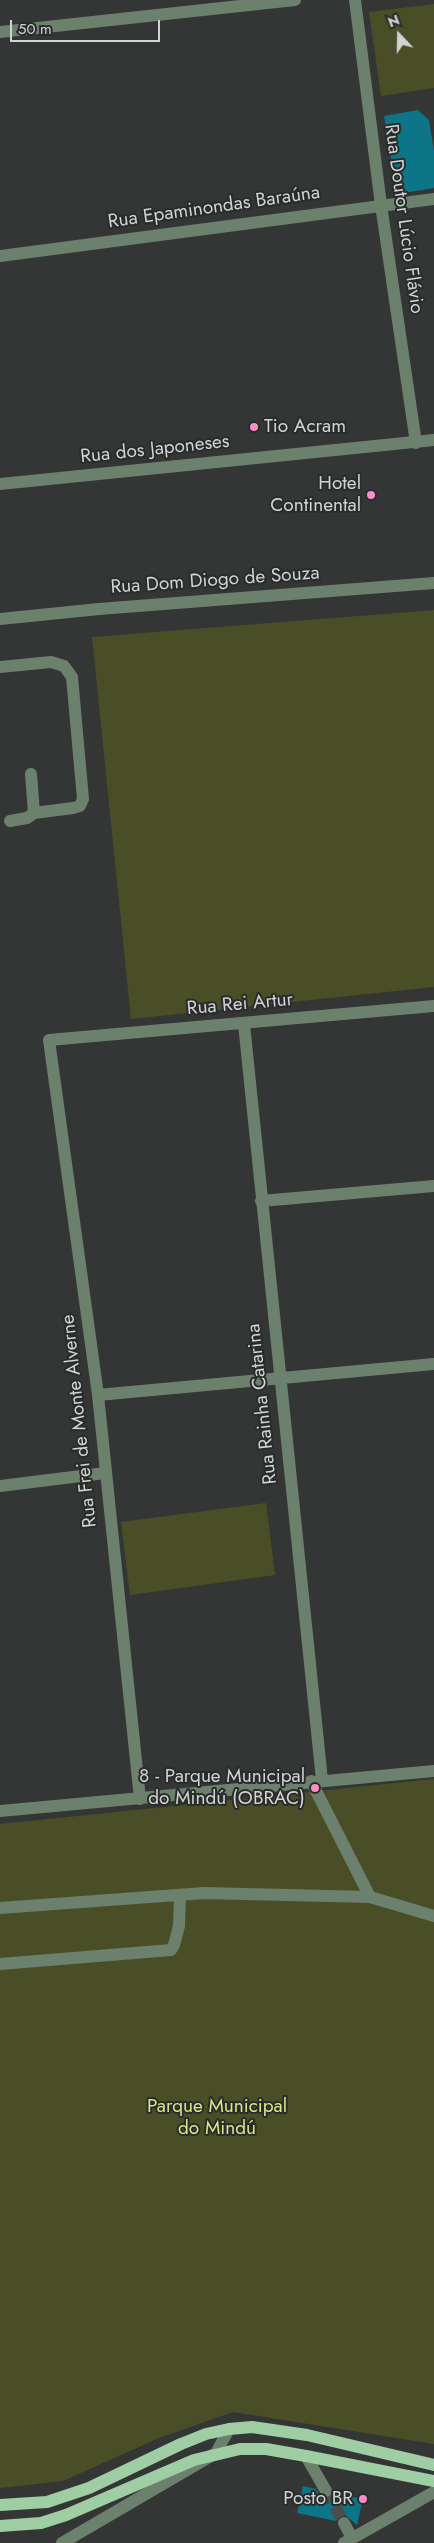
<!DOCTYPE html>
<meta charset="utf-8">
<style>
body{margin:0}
#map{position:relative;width:434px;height:2543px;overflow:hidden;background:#333635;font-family:Jost,sans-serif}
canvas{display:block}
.north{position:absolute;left:374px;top:10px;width:50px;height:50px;-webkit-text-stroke:4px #292c2b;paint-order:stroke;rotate:339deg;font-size:14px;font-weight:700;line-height:20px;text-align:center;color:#d2d4d3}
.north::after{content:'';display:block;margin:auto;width:18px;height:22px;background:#d2d4d3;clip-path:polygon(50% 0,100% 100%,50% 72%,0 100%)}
.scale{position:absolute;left:10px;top:20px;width:150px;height:22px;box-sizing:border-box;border:2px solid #d2d4d3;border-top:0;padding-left:6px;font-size:15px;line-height:18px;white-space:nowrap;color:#d2d4d3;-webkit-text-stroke:4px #292c2b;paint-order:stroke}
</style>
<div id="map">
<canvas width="434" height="2543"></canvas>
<div class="north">N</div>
<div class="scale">50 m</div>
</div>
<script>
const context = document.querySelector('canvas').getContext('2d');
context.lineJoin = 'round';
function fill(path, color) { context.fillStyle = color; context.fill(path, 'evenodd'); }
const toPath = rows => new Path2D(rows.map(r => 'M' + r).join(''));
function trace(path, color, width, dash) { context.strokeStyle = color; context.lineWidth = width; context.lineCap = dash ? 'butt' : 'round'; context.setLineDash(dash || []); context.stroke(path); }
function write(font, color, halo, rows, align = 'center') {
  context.font = font + ' Jost,sans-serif'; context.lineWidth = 4; context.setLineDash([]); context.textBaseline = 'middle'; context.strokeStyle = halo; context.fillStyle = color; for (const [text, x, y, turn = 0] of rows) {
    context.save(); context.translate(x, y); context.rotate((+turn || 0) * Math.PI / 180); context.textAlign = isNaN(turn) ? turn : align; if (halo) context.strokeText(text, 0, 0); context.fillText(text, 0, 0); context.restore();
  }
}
fill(toPath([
 [434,4,434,88,381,96,369,12],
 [434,610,434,987,131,1019,92,637],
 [266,1503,275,1575,130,1595,121,1522],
 [434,1779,434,2444,233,2412,159,2438,63,2481,0,2488,0,1824]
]), '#4a4e27');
fill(toPath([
 [418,110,429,120,434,151,434,188,397,194,384,116],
 [303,2486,316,2489,319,2495,325,2499,330,2498,334,2493,363,2499,357,2525,345,2515,340,2516,336,2521,297,2513]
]), '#0c7587');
trace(toPath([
 [326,2491,344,2523]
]), '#4b4e4d', 12, [12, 6]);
trace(toPath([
 [355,0,381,205,416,443],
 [0,32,295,0],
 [0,256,434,199],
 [0,484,434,440],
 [0,619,99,609,434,583],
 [0,667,51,662,64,666,72,677,83,799,80,806,73,808,34,813,27,818,10,821],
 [31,774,34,813],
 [244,1024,322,1780],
 [261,1201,434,1186],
 [98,1395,434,1364],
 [0,1486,105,1473],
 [311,1781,370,1897],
 [140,1799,98,1395,49,1040,434,1006],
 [0,1811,434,1771],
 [0,1908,204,1893,370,1897,434,1916],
 [0,1964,171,1950,174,1945,179,1926,180,1895],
 [306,2456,326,2491],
 [344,2523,352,2538],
 [62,2543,216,2453,229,2429],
 [344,2543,434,2492]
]), '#6b816d', 12);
trace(toPath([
 [0,2505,47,2502,89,2488,181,2444,206,2434,229,2429,252,2427,307,2435,434,2465],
 [0,2526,41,2523,66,2515,194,2460,240,2449,266,2449,306,2456,434,2481]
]), '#9fcda4', 12);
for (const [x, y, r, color] of [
 [254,427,5,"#fa8fc7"],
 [371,495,5,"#fa8fc7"],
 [315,1788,5,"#fa8fc7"],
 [363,2499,5,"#fa8fc7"]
]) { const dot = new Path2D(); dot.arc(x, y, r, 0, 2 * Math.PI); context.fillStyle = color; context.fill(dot); trace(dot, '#292c2b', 2); }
write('19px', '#d2d4d3', '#292c2b', [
 ["Rua Epaminondas Baraúna",214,208,-8],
 ["Rua Doutor Lúcio Flávio",403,219,82],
 ["Rua dos Japoneses",155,450,-6],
 ["Rua Dom Diogo de Souza",215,581,-4],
 ["Rua Rei Artur",240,1005,-5],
 ["Rua Rainha Catarina",263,1404,-96],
 ["Rua Frei de Monte Alverne",80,1421,-96]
]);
write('19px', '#d2d4d3', '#292c2b', [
 ["Tio Acram",264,427,"left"],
 ["Hotel",361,484],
 ["Continental",361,506],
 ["8 - Parque Municipal",305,1777],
 ["do Mindú (OBRAC)",305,1799],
 ["Posto BR",353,2499]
], 'right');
write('19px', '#dae587', '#292c2b', [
 ["Parque Municipal",217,2107],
 ["do Mindú",217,2129]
]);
</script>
